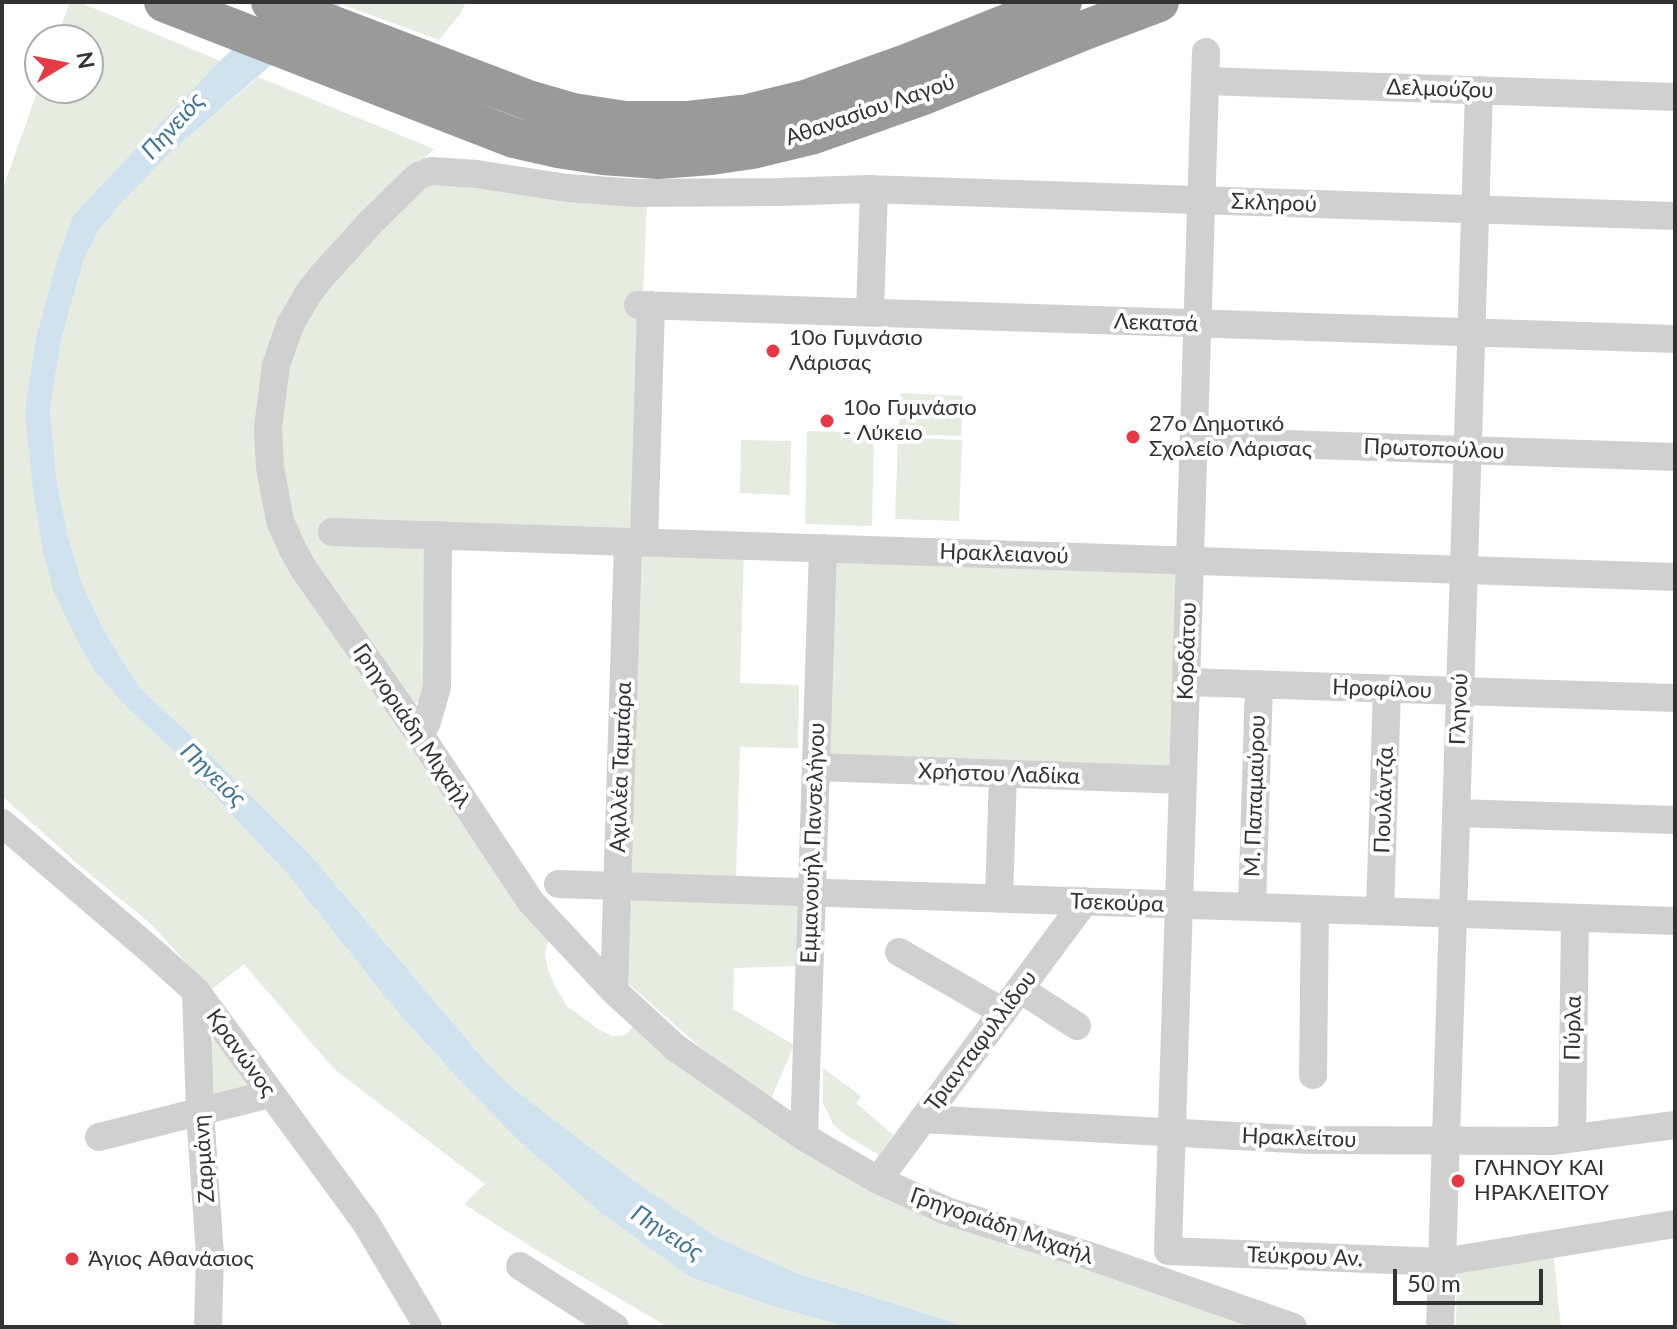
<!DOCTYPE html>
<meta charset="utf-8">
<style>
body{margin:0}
#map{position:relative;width:1677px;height:1329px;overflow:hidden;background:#fff;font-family:Lato,sans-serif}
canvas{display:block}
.frame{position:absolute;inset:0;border:4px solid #333;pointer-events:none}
.north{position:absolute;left:24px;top:24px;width:80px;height:80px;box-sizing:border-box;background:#fff;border:2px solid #adadad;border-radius:50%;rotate:80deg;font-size:22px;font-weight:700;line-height:32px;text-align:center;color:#333}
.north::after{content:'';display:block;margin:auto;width:28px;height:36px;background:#e63946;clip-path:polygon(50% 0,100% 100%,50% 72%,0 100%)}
.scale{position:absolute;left:1393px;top:1269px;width:150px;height:36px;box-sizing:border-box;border:4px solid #333;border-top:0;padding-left:10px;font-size:24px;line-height:28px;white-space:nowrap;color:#333;-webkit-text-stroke:6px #fff;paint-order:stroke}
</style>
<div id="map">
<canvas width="1677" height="1329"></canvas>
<div class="frame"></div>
<div class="north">N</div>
<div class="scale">50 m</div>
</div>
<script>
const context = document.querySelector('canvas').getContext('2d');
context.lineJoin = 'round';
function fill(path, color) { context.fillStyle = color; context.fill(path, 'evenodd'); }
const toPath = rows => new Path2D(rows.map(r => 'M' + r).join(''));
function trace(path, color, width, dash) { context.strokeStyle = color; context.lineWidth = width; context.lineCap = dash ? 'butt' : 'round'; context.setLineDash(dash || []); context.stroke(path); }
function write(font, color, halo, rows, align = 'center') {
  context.font = font + ' Lato,sans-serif'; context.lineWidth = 8; context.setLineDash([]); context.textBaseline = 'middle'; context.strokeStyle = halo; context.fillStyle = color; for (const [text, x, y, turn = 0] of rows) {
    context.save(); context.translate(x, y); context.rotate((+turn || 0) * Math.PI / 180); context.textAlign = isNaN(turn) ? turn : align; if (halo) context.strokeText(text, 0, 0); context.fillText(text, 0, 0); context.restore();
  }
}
fill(toPath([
 [70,2,79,2,220,61,104,182,74,217,33,490,124,704,171,749,289,876,390,1003,461,1082,520,1142,601,1213,690,1277,772,1306,848,1327,668,1327,538,1251,464,1204,485,1184,334,1069,244,964,211,990,152,925,79,865,2,796,2,191,40,84,40,88,88,88,88,40,56,40],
 [343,2,466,2,460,14,439,40,341,4],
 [258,77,434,149,381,201,276,340,267,499,549,938,545,954,548,970,556,988,567,1006,598,1029,613,1036,625,1035,633,1027,791,1137,1256,1327,968,1327,797,1273,718,1238,633,1180,510,1086,487,1063,312,857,187,732,140,688,105,633,82,584,69,540,57,483,50,409,61,340,84,259,99,230,122,202,170,153],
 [424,181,647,202,633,531,429,523,426,685,422,698,410,708,318,578,290,521,278,466,282,378,316,298],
 [900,393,963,396,961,436,899,434],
 [807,431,874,433,872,526,805,524],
 [898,437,962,440,959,521,895,519],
 [741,440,791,441,790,495,740,493],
 [641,549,744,552,740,683,799,685,798,748,740,747,736,877,631,873],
 [833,554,1179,564,1170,768,827,759],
 [624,893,797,897,796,966,734,968,733,1009,794,1045,771,1099,701,1048,622,978],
 [216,1039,252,1089,209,1104,204,1045],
 [823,1068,861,1096,856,1103,893,1135,879,1155,844,1134,833,1124,823,1103],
 [1553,1250,1561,1327,1456,1327,1457,1267]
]), '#e6ecdf');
fill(toPath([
 [283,2,343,2,170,153,122,202,99,230,84,259,61,340,50,409,57,483,69,540,82,584,105,633,140,688,187,732,312,857,487,1063,510,1086,633,1180,718,1238,797,1273,968,1327,848,1327,772,1306,690,1277,601,1213,520,1142,461,1082,390,1003,289,876,171,749,124,704,95,671,80,646,53,590,42,547,33,490,25,411,36,339,57,261,73,217,104,182,220,61]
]), '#cfe2ee');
trace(toPath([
 [1206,52,1168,1251,1442,1262,1675,1224],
 [1205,81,1675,97],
 [638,305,1675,339],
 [870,312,874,189],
 [1194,441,1675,457],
 [332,532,1675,577],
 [644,542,651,305],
 [1186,682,1675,698],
 [420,735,427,722,437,687,438,535],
 [816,767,1183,780],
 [1456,813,1675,820],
 [2,823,155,954,196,991,366,1223,428,1327],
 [558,884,1675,921],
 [999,899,1003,774],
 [1252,907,1259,684],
 [1380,911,1387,689],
 [899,952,1003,1012],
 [1020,989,1077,1026],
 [196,991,200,1113,210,1255,208,1327],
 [614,991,628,542],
 [1313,1075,1315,909],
 [923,1119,1311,1140,1552,1141,1675,1125],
 [99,1137,270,1094],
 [804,1137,823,548],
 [1572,1138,1575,918],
 [878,1180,1085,901],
 [520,1266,615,1327],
 [1293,1327,1087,1255,947,1211,878,1180,804,1137,676,1048,614,991,531,902,420,735,303,568,293,550,280,521,270,467,268,428,276,365,290,325,308,294,321,277,371,222,418,176,431,171,477,174,567,188,636,193,778,192,867,189,1675,216],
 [1440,1327,1479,90]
]), '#d0d0d0', 28);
trace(toPath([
 [164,2,514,138,558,148,603,155,658,159,711,155,752,149,814,134,921,96,1085,30,1159,2],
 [271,2,528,100,573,113,625,121,686,121,748,114,805,100,906,64,1062,2]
]), '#9a9a9a', 40);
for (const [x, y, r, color] of [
 [773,351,8,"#e63946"],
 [827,421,8,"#e63946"],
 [1133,437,8,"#e63946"],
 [1458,1181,8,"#e63946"],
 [72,1259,8,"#e63946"]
]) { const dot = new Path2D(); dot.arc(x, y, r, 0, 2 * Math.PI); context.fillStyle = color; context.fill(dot); trace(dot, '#fff', 3); }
write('22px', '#333', '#fff', [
 ["Δελμούζου",1440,89,2],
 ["Αθανασίου Λαγού",870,110,-19],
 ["Σκληρού",1274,203,2],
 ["Λεκατσά",1156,323,2],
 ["Πρωτοπούλου",1434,449,2],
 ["Ηρακλειανού",1004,554,2],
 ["Κορδάτου",1187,651,-88],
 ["Ηροφίλου",1382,689,2],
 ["Γληνού",1459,709,-88],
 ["Γρηγοριάδη Μιχαήλ",412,726,56],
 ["Αχιλλέα Ταμπάρα",621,767,-88],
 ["Χρήστου Λαδίκα",999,774,2],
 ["Μ. Παπαμαύρου",1255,796,-88],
 ["Πουλάντζα",1384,800,-88],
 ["Εμμανουήλ Πανσελήνου",813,843,-88],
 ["Τσεκούρα",1117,903,2],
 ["Πύρλα",1573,1028,-89],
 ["Τριανταφυλλίδου",981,1041,-53],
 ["Κρανώνος",241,1053,54],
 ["Ηρακλείτου",1299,1138,2],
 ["Ζαρμάνη",204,1159,-94],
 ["Γρηγοριάδη Μιχαήλ",1002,1226,19],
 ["Τεύκρου Αν.",1305,1257,2]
]);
write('22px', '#333', '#fff', [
 ["10o Γυμνάσιο",789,338],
 ["Λάρισας",789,363],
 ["10ο Γυμνάσιο",843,408],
 ["- Λύκειο",843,433],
 ["27ο Δημοτικό",1149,424],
 ["Σχολείο Λάρισας",1149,449],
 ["ΓΛΗΝΟΥ ΚΑΙ",1474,1168],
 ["ΗΡΑΚΛΕΙΤΟΥ",1474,1193],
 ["Άγιος Αθανάσιος",88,1259]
], 'left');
write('italic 24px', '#3f7597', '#fff', [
 ["Πηνειός",173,126,-48],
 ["Πηνειός",213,775,44],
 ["Πηνειός",667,1233,33]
]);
</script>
